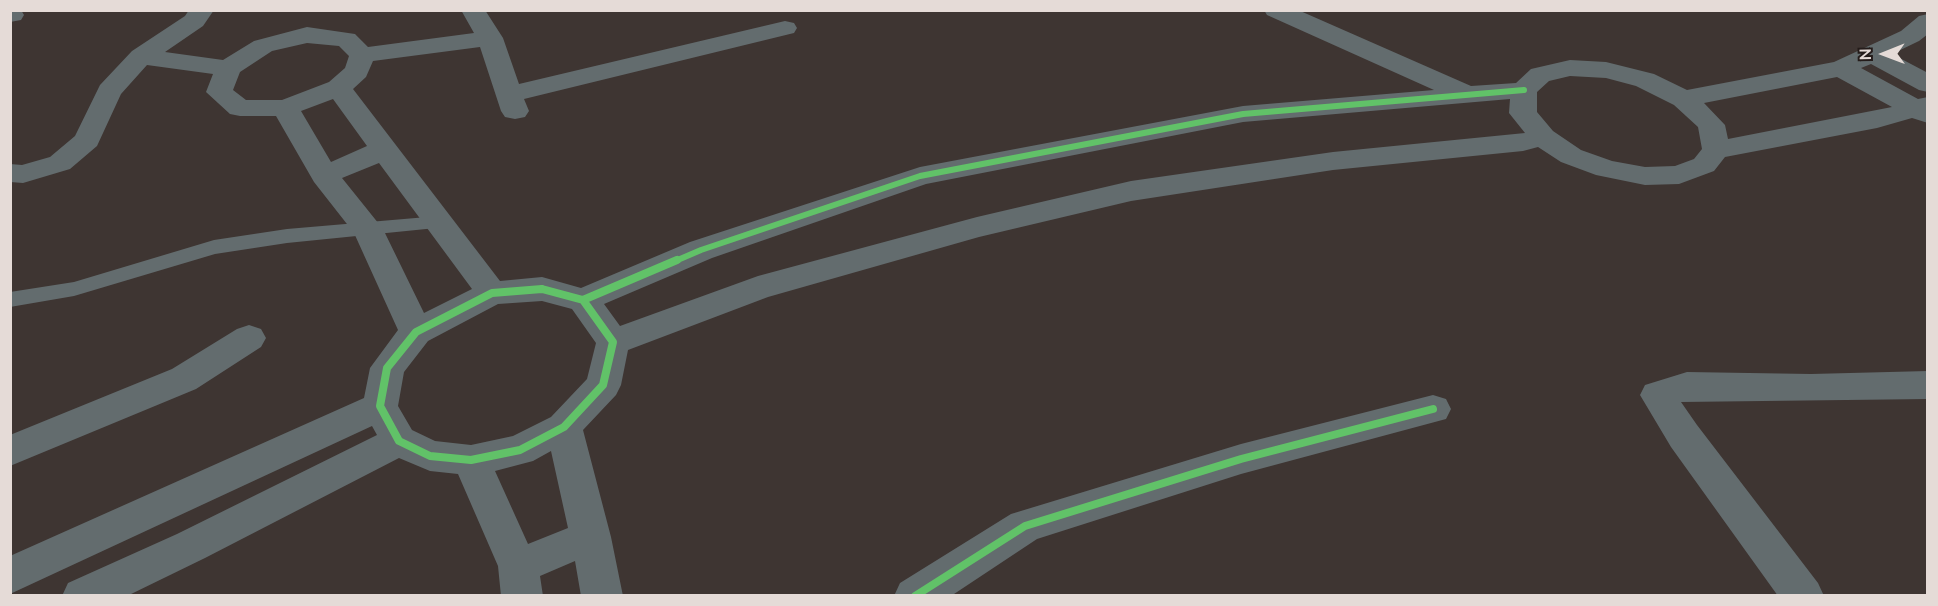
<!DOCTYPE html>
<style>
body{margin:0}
#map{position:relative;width:1938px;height:606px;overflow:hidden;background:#3e3532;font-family:"Nunito Sans",sans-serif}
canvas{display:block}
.frame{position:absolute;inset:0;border:12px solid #e5dbd7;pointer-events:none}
.north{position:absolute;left:1854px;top:24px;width:60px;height:60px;-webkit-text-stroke:4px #241c1a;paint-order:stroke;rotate:269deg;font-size:16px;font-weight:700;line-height:24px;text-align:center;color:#e5dbd7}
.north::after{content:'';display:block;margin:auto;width:21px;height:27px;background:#e5dbd7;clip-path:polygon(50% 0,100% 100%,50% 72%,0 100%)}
</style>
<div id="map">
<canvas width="1938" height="606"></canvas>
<div class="frame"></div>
<div class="north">N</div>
</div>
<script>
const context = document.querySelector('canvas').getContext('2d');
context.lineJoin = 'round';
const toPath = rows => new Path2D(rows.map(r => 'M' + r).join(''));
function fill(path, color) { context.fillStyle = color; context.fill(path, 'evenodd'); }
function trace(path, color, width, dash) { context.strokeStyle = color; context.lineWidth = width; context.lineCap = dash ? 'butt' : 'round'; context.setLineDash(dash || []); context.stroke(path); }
fill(toPath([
 [439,216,446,217,449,222,446,227,287,243,215,254,74,296,10,307,10,292,74,282,214,240,287,229,439,216]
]), '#636c6e');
fill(toPath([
 [10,10,21,10,24,15,21,20,10,22,10,10],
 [189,10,214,10,203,26,165,52,223,60,254,41,307,27,355,34,368,47,474,33,461,10,485,10,503,38,519,84,785,21,794,23,797,28,794,33,524,99,529,111,525,117,515,119,505,117,501,111,480,47,373,61,366,77,353,89,500,281,542,277,581,288,690,242,920,167,1243,106,1434,90,1267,15,1264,10,1298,10,1471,86,1516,83,1531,69,1570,60,1606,62,1654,74,1687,90,1834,62,1901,31,1919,16,1928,14,1928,34,1919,41,1892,54,1928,73,1928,92,1919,90,1871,64,1861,68,1918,99,1928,97,1928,123,1912,118,1877,128,1725,157,1714,171,1679,184,1645,185,1596,175,1561,162,1538,147,1523,151,1333,170,1131,201,979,237,768,297,628,350,621,385,616,395,583,430,611,537,623,596,581,596,575,561,540,576,543,596,501,596,498,566,458,474,430,471,399,458,205,558,127,596,62,596,68,583,177,534,377,435,372,426,10,594,10,556,364,398,370,368,398,330,354,233,314,182,276,116,240,116,230,114,206,92,213,74,147,65,121,94,97,146,70,169,23,183,10,182,10,164,22,165,50,157,75,136,100,85,132,51,185,16,189,10],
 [307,43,339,46,349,56,345,68,329,82,282,100,246,100,233,90,240,72,272,51,307,43],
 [1570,76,1606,78,1636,86,1674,105,1698,127,1702,149,1694,159,1675,166,1645,167,1612,161,1581,150,1553,131,1537,112,1537,92,1549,81,1570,76],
 [1837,77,1892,107,1728,139,1725,125,1704,103,1837,77],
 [333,99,367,146,331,162,301,111,333,99],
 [1510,99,1509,113,1525,133,1333,152,1131,181,977,217,758,276,620,326,604,304,712,258,926,184,1243,122,1510,99],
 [379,163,472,289,424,313,383,229,342,178,379,163],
 [542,301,572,309,596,343,587,379,551,417,513,436,471,445,435,441,412,430,398,406,404,372,428,341,498,304,542,301],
 [551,451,568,528,528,544,495,471,533,461,551,451],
 [249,325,261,329,266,338,261,347,196,389,10,466,10,435,172,369,237,329,249,325],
 [1928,371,1928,399,1681,402,1697,425,1818,583,1824,596,1778,596,1671,447,1640,395,1645,385,1687,372,1811,374,1928,371],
 [1433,395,1446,399,1451,409,1446,419,1241,474,1037,539,951,596,894,596,900,583,1011,514,1241,444,1433,395]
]), '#636c6e');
trace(toPath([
 [673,262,701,250,920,176,1243,114,1524,90]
]), '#61c268', 6);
trace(toPath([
 [542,289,583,300,613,342,603,385,564,427,520,450,471,460,430,456,399,441,380,406,387,368,416,332,492,293,542,289],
 [583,300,677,260],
 [915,596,1025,526,1241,459,1433,409]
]), '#61c268', 8);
</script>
